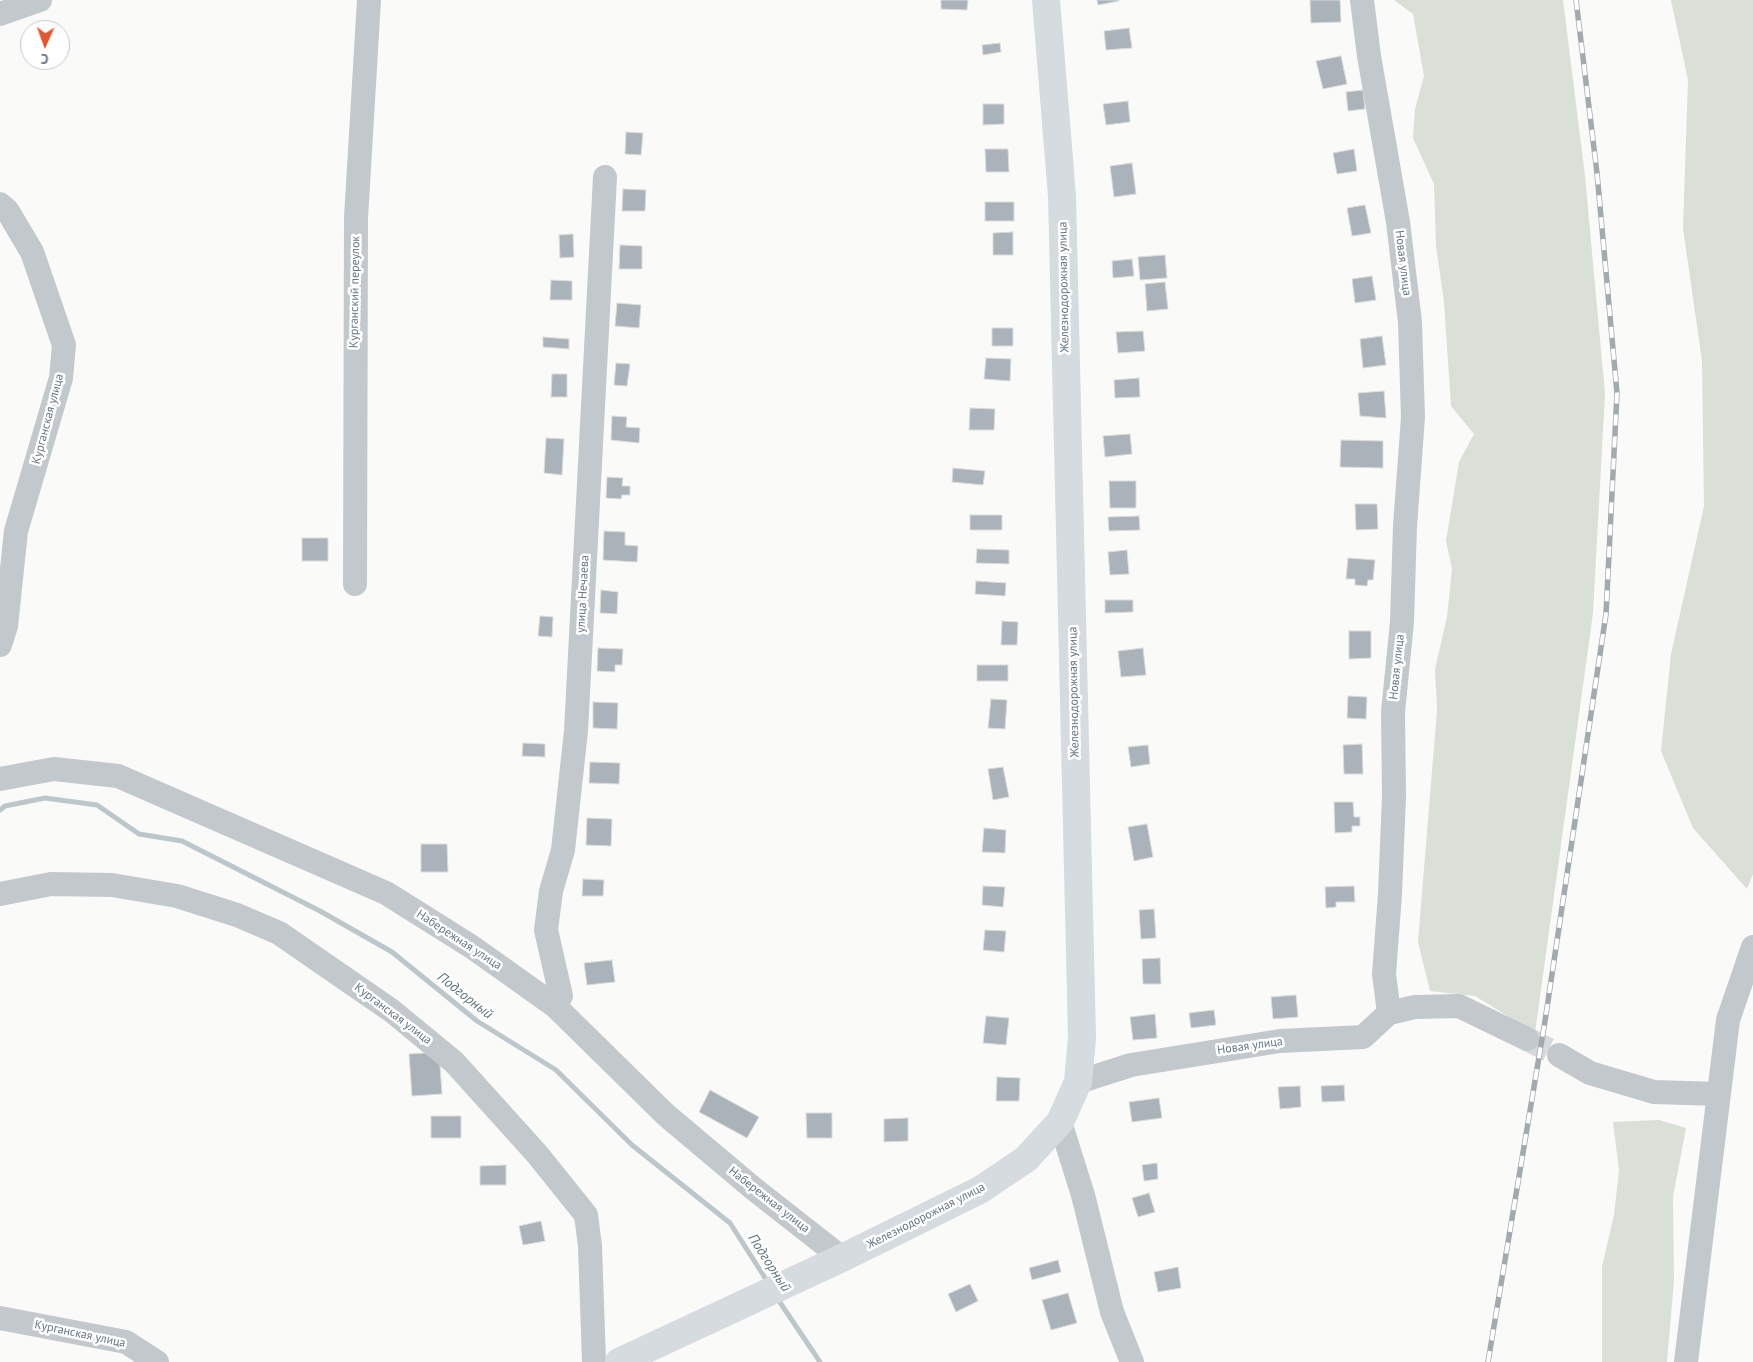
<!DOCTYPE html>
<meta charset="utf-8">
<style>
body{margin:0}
#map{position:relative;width:1753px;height:1362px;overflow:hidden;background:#fafaf8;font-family:"PT Sans",sans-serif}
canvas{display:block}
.north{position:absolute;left:20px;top:20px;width:50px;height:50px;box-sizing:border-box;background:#fff;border:1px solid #c1c8cd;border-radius:50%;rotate:182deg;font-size:14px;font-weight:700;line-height:20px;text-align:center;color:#657683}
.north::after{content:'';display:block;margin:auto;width:18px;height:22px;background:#e4572e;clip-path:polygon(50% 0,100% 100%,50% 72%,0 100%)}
</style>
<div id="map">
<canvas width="1753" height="1362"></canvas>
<div class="north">С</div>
</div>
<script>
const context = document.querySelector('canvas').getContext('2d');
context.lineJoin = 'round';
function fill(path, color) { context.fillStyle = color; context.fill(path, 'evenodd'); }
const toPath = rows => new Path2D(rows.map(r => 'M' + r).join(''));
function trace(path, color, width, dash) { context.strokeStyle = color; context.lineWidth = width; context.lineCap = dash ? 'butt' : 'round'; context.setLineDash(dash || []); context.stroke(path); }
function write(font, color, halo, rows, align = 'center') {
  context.font = font + ' "PT Sans",sans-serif'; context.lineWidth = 5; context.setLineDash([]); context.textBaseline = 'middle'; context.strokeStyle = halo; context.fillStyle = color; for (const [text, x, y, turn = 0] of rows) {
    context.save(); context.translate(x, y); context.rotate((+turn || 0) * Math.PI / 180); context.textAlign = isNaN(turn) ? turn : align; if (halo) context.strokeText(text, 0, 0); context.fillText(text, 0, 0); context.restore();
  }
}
fill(toPath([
 [1394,0,1563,0,1585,176,1605,394,1593,613,1535,1033,1475,996,1430,991,1418,942,1437,710,1435,669,1447,617,1452,569,1446,541,1459,462,1474,434,1451,406,1444,302,1436,246,1434,184,1413,138,1415,109,1424,76,1413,14],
 [1671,0,1753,0,1753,874,1747,889,1693,828,1661,751,1671,654,1704,506,1702,361,1683,228,1688,80],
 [1659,1120,1686,1128,1673,1197,1674,1280,1667,1362,1602,1362,1602,1267,1614,1215,1619,1170,1613,1122]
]), '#dadfd7');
trace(toPath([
 [0,810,5,806,45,798,97,805,139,834,182,841,320,911,392,952,477,1021,556,1070,632,1145,730,1223,769,1284],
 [777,1298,820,1362]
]), '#bbc7cb', 5);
const building = toPath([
 [941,0,968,0,967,10,941,9,941,0],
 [1097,0,1119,0,1119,1,1098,5,1097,0],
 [1310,0,1340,0,1341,22,1311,23,1310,0],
 [1129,28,1132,48,1106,50,1104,31,1129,28],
 [1000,43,1001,52,983,55,982,45,1000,43],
 [1341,56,1347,84,1323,89,1316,61,1341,56],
 [1363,90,1365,109,1348,111,1346,92,1363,90],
 [1128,101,1130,122,1106,125,1103,104,1128,101],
 [983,104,1004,104,1004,124,983,125,983,104],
 [626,132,643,133,641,155,625,154,626,132],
 [985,149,1008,149,1009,172,986,172,985,149],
 [1354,149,1357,171,1337,174,1333,153,1354,149],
 [1132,163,1136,194,1114,197,1110,166,1132,163],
 [623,189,646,190,645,211,622,211,623,189],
 [985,202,1014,202,1014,221,985,221,985,202],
 [1365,205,1371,233,1352,236,1347,208,1365,205],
 [1013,232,1013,255,993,255,993,233,1013,232],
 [573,234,574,257,560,258,559,235,573,234],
 [620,245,642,246,642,269,619,269,620,245],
 [1165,255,1167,278,1140,280,1138,257,1165,255],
 [1132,259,1134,276,1113,278,1112,261,1132,259],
 [1372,276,1376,300,1355,303,1352,279,1372,276],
 [551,280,572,281,572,300,550,300,551,280],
 [1165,282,1168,309,1147,311,1145,284,1165,282],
 [617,303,641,305,639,328,615,326,617,303],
 [992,328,1013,328,1013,346,992,346,992,328],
 [1143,331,1145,351,1118,353,1116,332,1143,331],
 [1382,336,1386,365,1363,368,1360,339,1382,336],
 [543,337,569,339,569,349,543,347,543,337],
 [986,358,1011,359,1010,381,984,379,986,358],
 [616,363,630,364,627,386,614,385,616,363],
 [552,374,567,374,567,397,551,397,552,374],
 [1139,378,1140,397,1115,398,1114,380,1139,378],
 [1384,391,1386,418,1360,416,1358,393,1384,391],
 [970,408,995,409,994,430,969,430,970,408],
 [612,416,627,417,626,427,640,428,639,443,611,440,612,416],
 [1130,434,1132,454,1105,457,1103,436,1130,434],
 [546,438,564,439,562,475,544,473,546,438],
 [1341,440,1383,441,1383,468,1340,467,1341,440],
 [953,468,985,471,983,485,952,482,953,468],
 [607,477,623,478,622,486,630,486,630,495,622,495,621,499,606,498,607,477],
 [1109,481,1136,481,1136,508,1110,508,1109,481],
 [1355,504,1377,504,1378,529,1356,530,1355,504],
 [970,515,1002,515,1002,530,970,530,970,515],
 [1139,516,1140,530,1109,531,1108,517,1139,516],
 [604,531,625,532,625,545,638,546,637,562,603,560,604,531],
 [302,538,328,538,328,561,302,561,302,538],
 [977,549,1009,550,1009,564,976,563,977,549],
 [1127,550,1129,574,1110,575,1108,552,1127,550],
 [1348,558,1375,560,1373,580,1368,580,1367,586,1355,585,1355,579,1346,579,1348,558],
 [976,581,1006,583,1005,596,975,594,976,581],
 [601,590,618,592,617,614,600,613,601,590],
 [1105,600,1133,600,1133,612,1105,613,1105,600],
 [540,616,553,617,552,637,538,636,540,616],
 [1002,621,1018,622,1017,645,1001,645,1002,621],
 [1349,631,1371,631,1371,658,1349,659,1349,631],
 [598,648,623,649,622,665,615,665,615,672,597,671,598,648],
 [1143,648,1146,675,1121,677,1118,651,1143,648],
 [977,665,1008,665,1008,681,977,681,977,665],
 [1348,696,1367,697,1366,719,1347,718,1348,696],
 [991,699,1007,700,1005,729,988,728,991,699],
 [593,702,618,703,617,729,593,728,593,702],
 [523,743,545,744,545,757,522,756,523,743],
 [1362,744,1363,774,1344,774,1343,745,1362,744],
 [1148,745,1150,764,1131,767,1128,747,1148,745],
 [590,762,620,763,619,784,589,783,590,762],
 [1003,767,1009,797,993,800,988,769,1003,767],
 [1334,802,1353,802,1354,817,1360,817,1360,826,1352,826,1352,832,1335,833,1334,802],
 [587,818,612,819,611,846,586,845,587,818],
 [1147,824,1153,857,1134,861,1128,827,1147,824],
 [984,828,1006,830,1005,853,982,852,984,828],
 [421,844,447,844,448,872,421,872,421,844],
 [583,879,604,880,603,896,582,896,583,879],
 [983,886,1005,887,1003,907,982,905,983,886],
 [1354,886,1355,902,1336,902,1336,907,1326,908,1325,887,1354,886],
 [1154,909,1156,938,1141,939,1139,910,1154,909],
 [985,930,1006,931,1004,952,983,950,985,930],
 [1160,958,1161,984,1143,984,1142,959,1160,958],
 [612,960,615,982,587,985,584,963,612,960],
 [1296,995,1298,1017,1273,1019,1271,997,1296,995],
 [1214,1010,1216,1025,1191,1028,1189,1013,1214,1010],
 [1155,1014,1157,1038,1133,1040,1130,1017,1155,1014],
 [986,1016,1009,1018,1006,1045,983,1043,986,1016],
 [439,1052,442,1094,412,1096,409,1054,439,1052],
 [997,1077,1020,1078,1019,1101,996,1101,997,1077],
 [1344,1085,1345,1101,1322,1102,1321,1086,1344,1085],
 [1300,1086,1301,1107,1280,1109,1278,1087,1300,1086],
 [710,1090,759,1117,747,1138,699,1112,710,1090],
 [1159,1098,1162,1118,1132,1122,1129,1102,1159,1098],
 [806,1113,832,1113,832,1138,807,1138,806,1113],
 [431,1116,461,1116,461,1138,431,1138,431,1116],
 [908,1118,908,1141,884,1142,884,1119,908,1118],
 [1157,1163,1158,1179,1144,1181,1142,1165,1157,1163],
 [506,1165,506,1185,480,1185,480,1166,506,1165],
 [1149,1193,1155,1212,1138,1217,1132,1198,1149,1193],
 [541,1221,545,1241,523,1245,519,1226,541,1221],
 [1058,1260,1061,1272,1032,1280,1029,1268,1058,1260],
 [1178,1267,1181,1288,1158,1292,1154,1272,1178,1267],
 [970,1284,978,1301,956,1312,948,1294,970,1284],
 [1068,1293,1077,1323,1051,1330,1042,1300,1068,1293]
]);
fill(building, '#aab3b9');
trace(building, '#dcdcda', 1);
trace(toPath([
 [1527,1039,1559,1055]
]), '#d5d9db', 24, [24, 12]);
trace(toPath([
 [0,14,40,0],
 [0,204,7,210,32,252,64,345,61,378,16,531,6,626,0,645],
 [355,584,356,218,369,0],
 [0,779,54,769,118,776,386,893,472,947,555,1006,666,1115,754,1189,842,1258],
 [0,894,51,884,112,885,177,896,237,915,279,933,392,1011,454,1062,537,1154,586,1215,590,1246,594,1362],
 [555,1006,561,996,546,930,551,891,563,850,576,731,605,177],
 [1389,1013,1415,1007,1459,1006,1527,1039],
 [1559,1055,1590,1073,1654,1092,1719,1094],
 [1078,1082,1131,1065,1280,1041,1363,1037,1389,1013,1384,974,1390,894,1394,796,1393,712,1402,622,1405,526,1413,417,1410,322,1398,222,1369,56,1362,0],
 [1060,1122,1083,1195,1112,1312,1132,1362],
 [0,1318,126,1342,157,1362],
 [1686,1362,1728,1020,1753,947]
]), '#c3c8cc', 24);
trace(toPath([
 [619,1362,842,1258,980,1190,1026,1159,1060,1122,1078,1082,1082,1038,1062,196,1046,0]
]), '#d6dbdf', 28);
const rail = toPath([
 [1488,1362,1545,1021,1606,614,1617,393,1597,173,1576,0]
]);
trace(rail, '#a2aab0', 5.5);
trace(rail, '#fff', 4, [11]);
write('12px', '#657683', '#fff', [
 ["Новая улица",1403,263,83],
 ["Железнодорожная улица",1064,287,-91],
 ["Курганский переулок",355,292,-89],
 ["Курганская улица",48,419,-75],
 ["улица Нечаева",583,594,-87],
 ["Новая улица",1397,667,-84],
 ["Железнодорожная улица",1074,692,-91],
 ["Набережная улица",459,940,33],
 ["Курганская улица",393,1014,37],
 ["Новая улица",1250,1046,-8],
 ["Набережная улица",769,1200,38],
 ["Железнодорожная улица",926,1216,-27],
 ["Курганская улица",80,1334,12]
]);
write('italic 14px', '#60757c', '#fff', [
 ["Подгорный",465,996,38],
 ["Подгорный",769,1263,57]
]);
</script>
